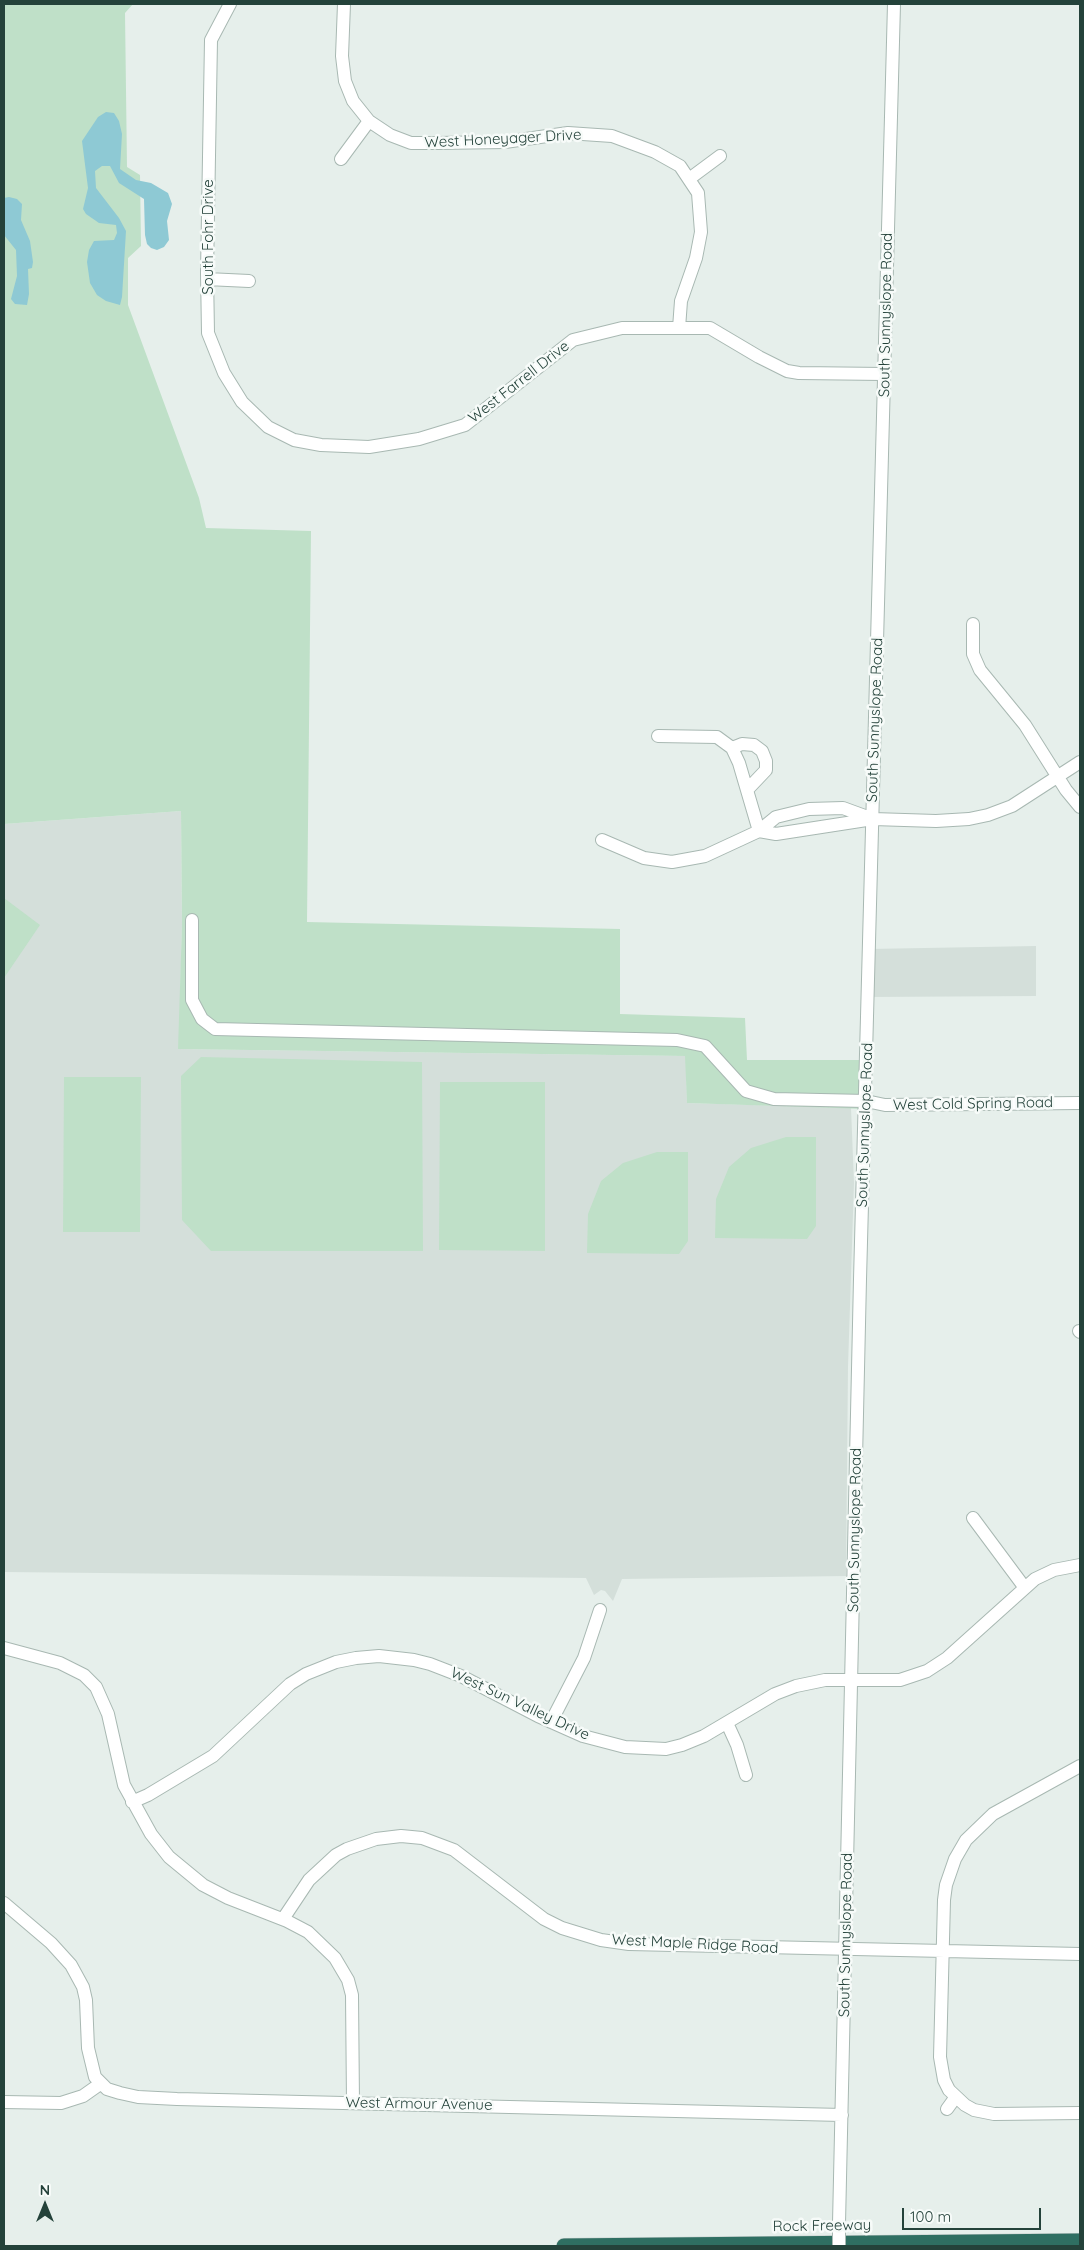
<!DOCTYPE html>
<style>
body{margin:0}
#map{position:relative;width:1084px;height:2250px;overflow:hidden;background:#e6efeb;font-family:Quicksand,sans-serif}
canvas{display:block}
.frame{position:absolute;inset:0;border:5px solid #24423a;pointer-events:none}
.north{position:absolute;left:20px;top:2180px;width:50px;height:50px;-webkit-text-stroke:4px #f7fbf9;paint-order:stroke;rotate:0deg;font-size:14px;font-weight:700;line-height:20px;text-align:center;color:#24423a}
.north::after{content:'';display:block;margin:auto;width:18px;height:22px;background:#24423a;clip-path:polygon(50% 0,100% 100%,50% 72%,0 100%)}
.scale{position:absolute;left:902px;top:2208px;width:139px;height:22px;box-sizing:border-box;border:2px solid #24423a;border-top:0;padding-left:6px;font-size:15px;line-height:18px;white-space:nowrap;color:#24423a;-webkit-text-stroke:4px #f7fbf9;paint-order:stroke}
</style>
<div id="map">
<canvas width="1084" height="2250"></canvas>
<div class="frame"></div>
<div class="north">N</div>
<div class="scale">100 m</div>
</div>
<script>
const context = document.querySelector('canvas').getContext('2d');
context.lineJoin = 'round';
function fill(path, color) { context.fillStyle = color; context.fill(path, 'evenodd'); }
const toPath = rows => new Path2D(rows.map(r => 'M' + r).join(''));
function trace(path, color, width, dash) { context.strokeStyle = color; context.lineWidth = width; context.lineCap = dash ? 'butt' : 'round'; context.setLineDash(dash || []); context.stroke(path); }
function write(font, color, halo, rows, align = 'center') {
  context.font = font + ' Quicksand,sans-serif'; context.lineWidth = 5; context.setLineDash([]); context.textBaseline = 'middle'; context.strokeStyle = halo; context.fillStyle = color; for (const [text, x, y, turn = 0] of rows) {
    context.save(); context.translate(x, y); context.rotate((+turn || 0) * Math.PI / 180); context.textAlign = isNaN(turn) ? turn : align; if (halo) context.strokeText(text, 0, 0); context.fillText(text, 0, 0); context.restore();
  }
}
fill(toPath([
 [181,811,182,924,179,1049,686,1056,687,1103,851,1108,854,1183,848,1367,846,1576,622,1579,613,1601,605,1591,601,1590,594,1595,586,1578,4,1572,4,824],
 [1036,946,1036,996,868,997,869,949]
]), '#d4dfda');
fill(toPath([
 [4,4,133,4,125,13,127,167,140,175,141,246,128,258,128,305,199,498,206,528,311,531,307,922,620,929,620,1014,745,1018,747,1060,867,1060,866,1109,687,1103,685,1056,178,1049,182,924,181,811,4,824],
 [4,898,40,925,4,978],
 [201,1057,422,1062,423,1251,211,1251,182,1220,181,1076],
 [64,1077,141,1077,140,1232,63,1232],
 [440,1082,545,1082,545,1251,439,1250],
 [786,1137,816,1137,816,1226,807,1239,715,1238,716,1199,729,1167,751,1148],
 [657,1152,688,1152,688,1241,679,1254,587,1253,588,1214,601,1181,623,1163]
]), '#bfe0c8');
fill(toPath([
 [106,112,114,113,119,121,122,134,120,169,136,180,151,183,168,193,172,204,167,221,169,240,164,247,157,250,151,248,147,244,145,235,144,199,119,183,110,166,102,166,95,171,96,188,119,218,126,231,122,297,120,305,106,301,97,295,90,283,87,262,89,250,94,241,114,240,117,233,116,225,99,223,86,214,83,209,88,188,82,141,98,117],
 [9,197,17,199,22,204,21,220,30,241,33,262,32,268,28,269,29,294,27,305,15,304,11,299,17,276,16,250,4,235,4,198]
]), '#8ec9d4');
const minor = toPath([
 [230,4,211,40,207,273,208,333,224,373,242,402,268,427,294,440,321,445,369,447,419,439,465,425,573,340,622,328,710,328,759,357,787,371,799,373,884,374],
 [344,4,342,56,345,81,353,101,369,121,390,135,411,143,437,143,505,142,568,133,612,136,655,152,680,166,698,193,701,232,696,258,681,301,679,328],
 [341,159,369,121],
 [689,179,720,156],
 [207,279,249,281],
 [973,624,973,654,980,670,1025,725,1066,790,1080,807],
 [658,736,717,737,732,748,739,763,759,831],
 [732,748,742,744,754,745,762,751,766,761,766,770,747,790],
 [759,831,776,834,873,819,936,821,969,819,988,815,1012,806,1080,762],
 [602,840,644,858,672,862,705,856,759,831,776,817,809,809,843,808,873,819],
 [192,920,192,1000,202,1019,215,1029,677,1040,705,1046,746,1091,774,1099,866,1101,885,1105,1080,1103],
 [1079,1331,1080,1332],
 [973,1518,1025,1588],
 [4,1648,60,1663,84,1675,96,1687,108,1714,124,1785,151,1834,169,1857,203,1885,228,1898,287,1921,308,1932,335,1958,348,1980,352,1995,353,2103],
 [551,1722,584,1658,600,1610],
 [727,1723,737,1745,746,1775],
 [1080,1766,993,1814,966,1840,955,1859,946,1885,944,1900,940,2057,944,2080,949,2090,965,2105,974,2110,994,2114,1080,2113],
 [132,1802,148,1795,213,1756,290,1684,306,1674,336,1662,356,1658,379,1656,414,1660,430,1664,461,1676,538,1716,583,1736,625,1747,666,1749,682,1745,704,1736,775,1694,796,1686,825,1680,900,1680,927,1671,947,1658,1035,1579,1054,1570,1080,1565],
 [4,1903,51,1943,71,1965,83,1987,86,2000,88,2048,95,2077,107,2089,120,2093,138,2097,177,2099,842,2115],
 [283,1919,309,1880,336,1855,347,1849,376,1839,401,1836,422,1838,454,1850,544,1919,562,1928,601,1940,629,1944,1080,1954],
 [4,2102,61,2103,83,2096,100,2084],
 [947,2109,955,2098],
 [839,2223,860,1279,894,4]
]);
const highway = toPath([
 [564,2246,1080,2241]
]);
trace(minor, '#a8b8b2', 14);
trace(highway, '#c2cac8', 16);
trace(minor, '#fff', 12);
trace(highway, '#2f6f62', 15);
const minorBridge = toPath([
 [839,2246,839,2223]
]);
trace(minorBridge, '#a8b8b2', 14, []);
trace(minorBridge, '#fff', 12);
write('15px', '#24423a', '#f7fbf9', [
 ["West Honeyager Drive",503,139,-3],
 ["South Fohr Drive",208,237,-90],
 ["South Sunnyslope Road",886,315,-89],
 ["West Farrell Drive",519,382,-38],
 ["South Sunnyslope Road",875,720,-88],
 ["West Cold Spring Road",973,1104,-1],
 ["South Sunnyslope Road",865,1125,-88],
 ["South Sunnyslope Road",855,1530,-89],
 ["West Sun Valley Drive",520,1704,25],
 ["South Sunnyslope Road",846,1935,-89],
 ["West Maple Ridge Road",695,1944,3],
 ["West Armour Avenue",419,2104,1],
 ["Rock Freeway",822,2226,-1]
]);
</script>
